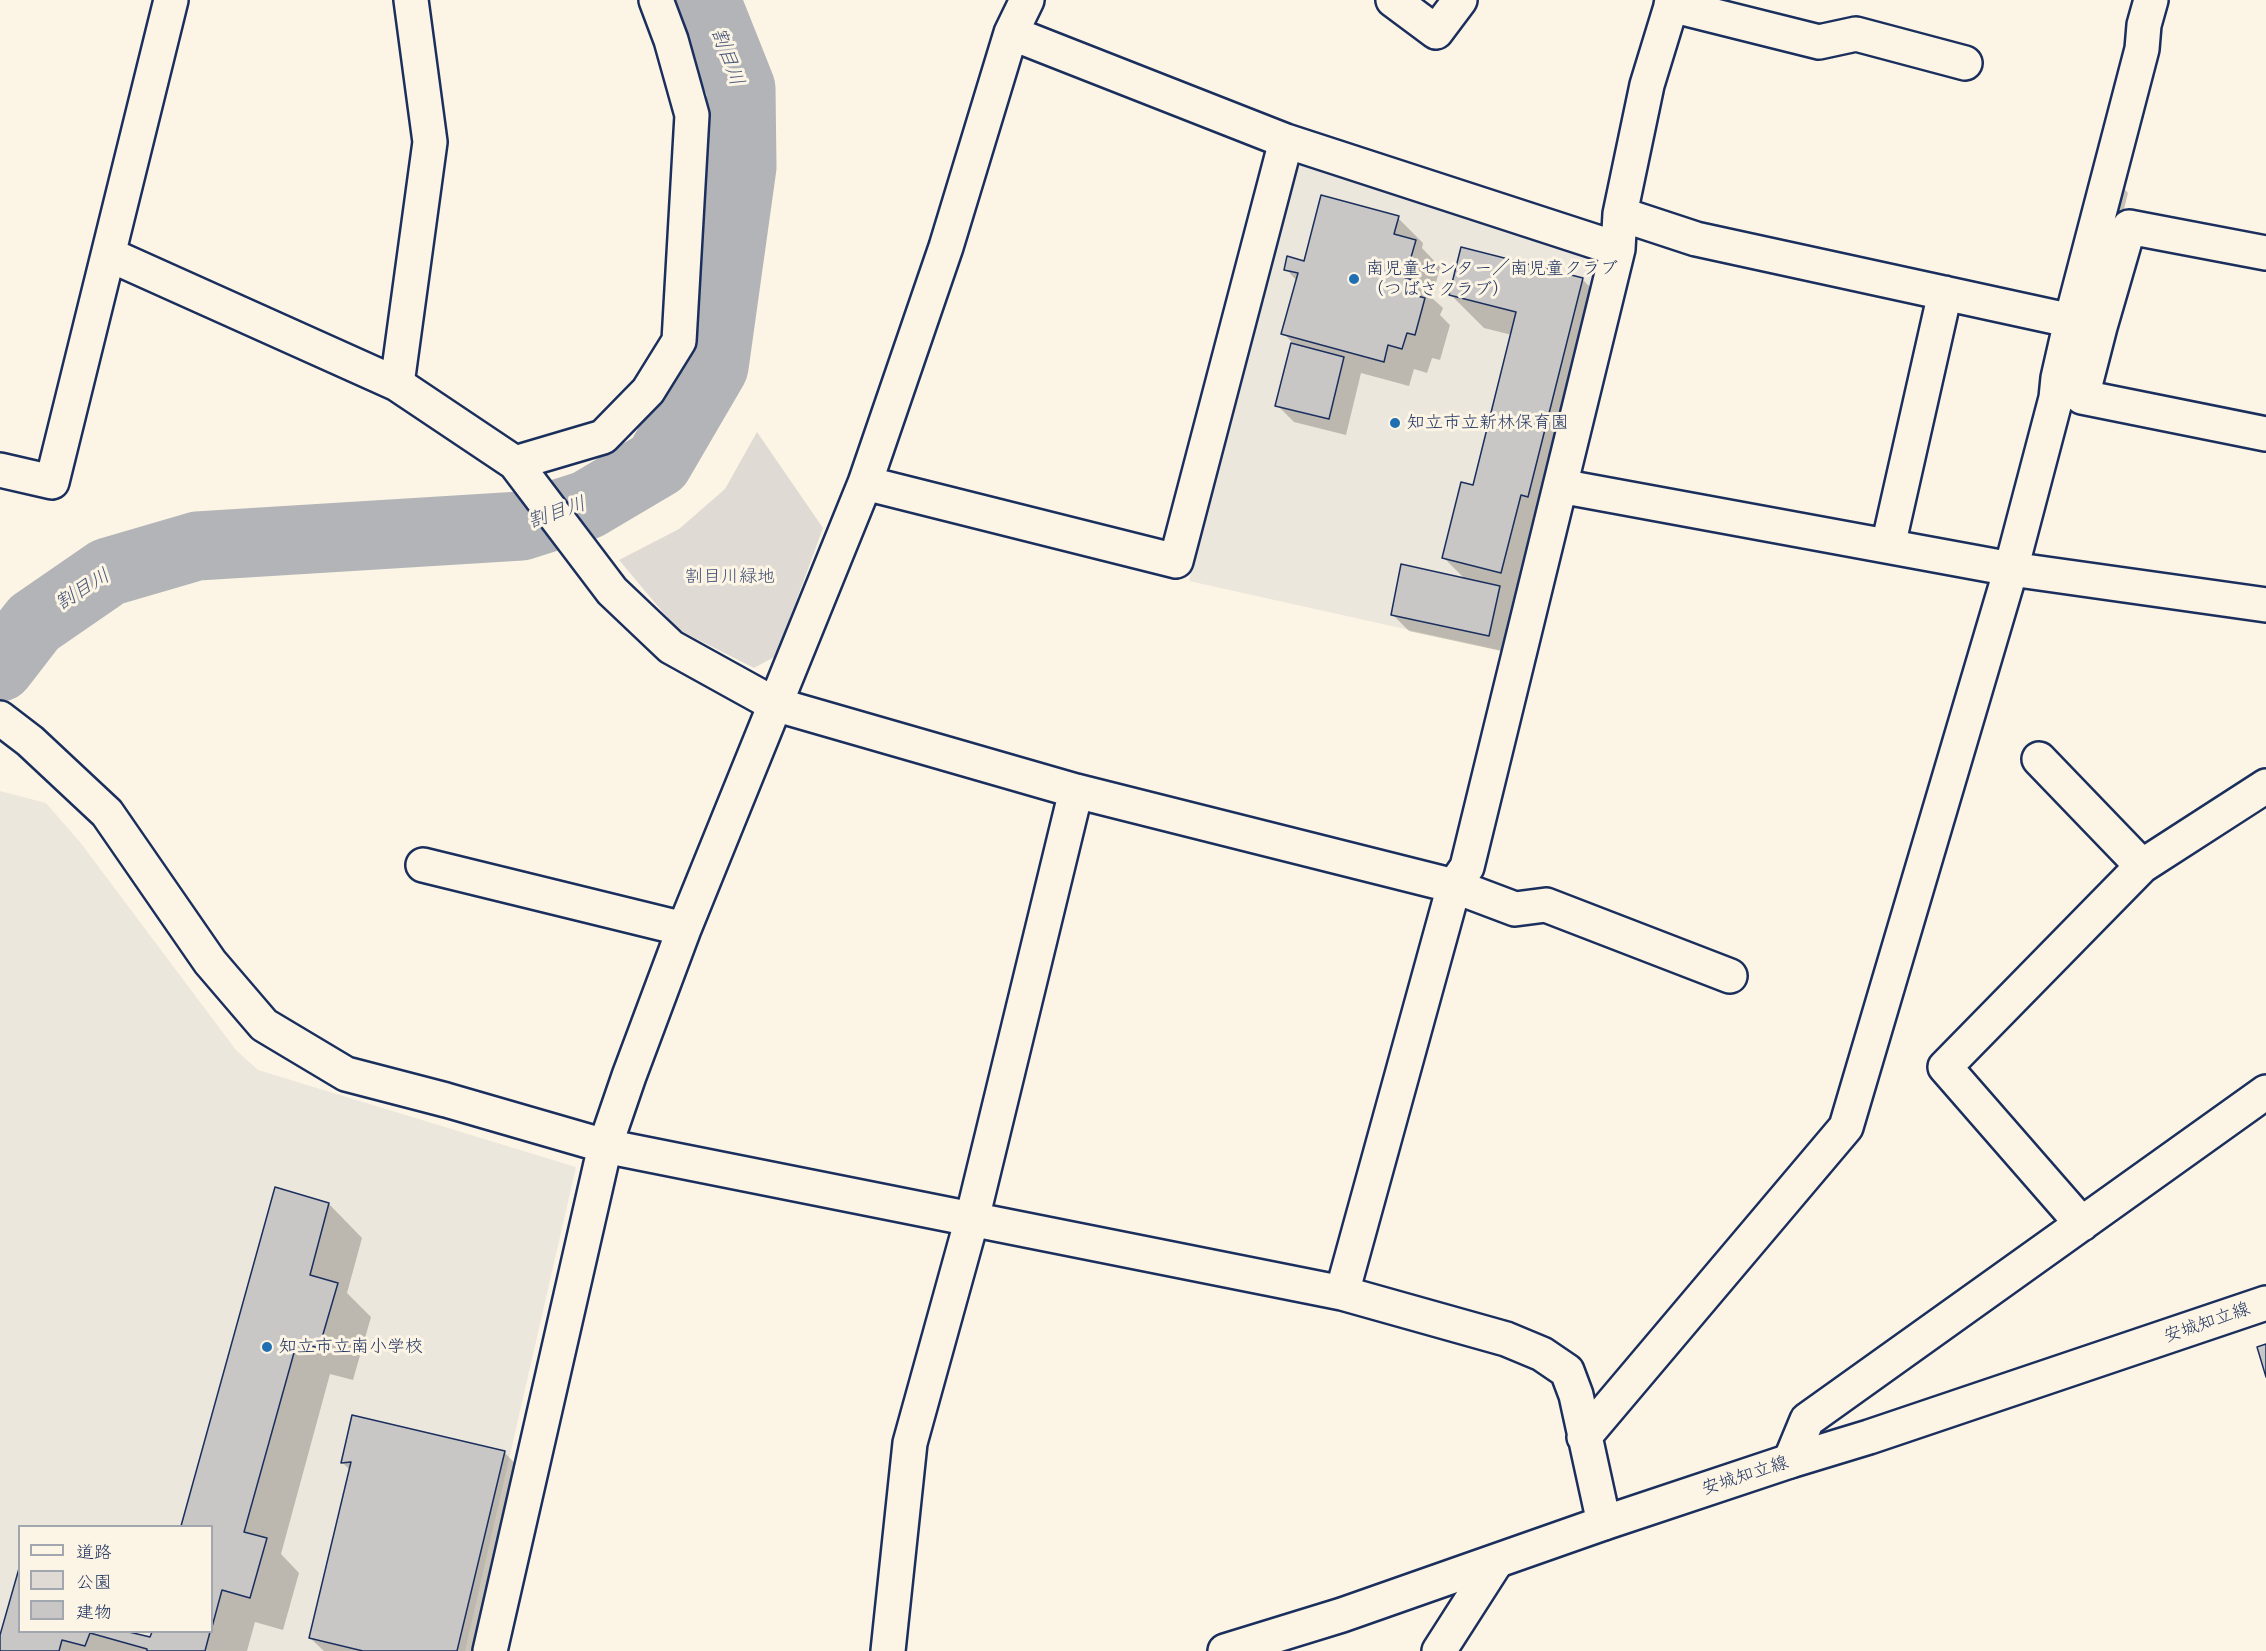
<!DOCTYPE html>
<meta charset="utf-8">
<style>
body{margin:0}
#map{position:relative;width:2266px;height:1651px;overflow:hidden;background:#fcf5e5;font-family:"Shantell Sans","Klee One",sans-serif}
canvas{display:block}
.legend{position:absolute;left:18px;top:1525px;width:195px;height:108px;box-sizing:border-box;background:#fcf5e5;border:2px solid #a2a6af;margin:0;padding:8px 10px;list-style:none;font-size:18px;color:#1b2f5e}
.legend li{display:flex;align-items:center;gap:12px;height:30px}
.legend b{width:30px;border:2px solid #a2a6af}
</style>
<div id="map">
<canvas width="2266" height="1651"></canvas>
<ul class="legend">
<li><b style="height:8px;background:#fcf5e5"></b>道路</li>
<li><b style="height:16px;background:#dfdbd4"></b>公園</li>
<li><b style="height:16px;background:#c8c7c6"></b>建物</li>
</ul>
</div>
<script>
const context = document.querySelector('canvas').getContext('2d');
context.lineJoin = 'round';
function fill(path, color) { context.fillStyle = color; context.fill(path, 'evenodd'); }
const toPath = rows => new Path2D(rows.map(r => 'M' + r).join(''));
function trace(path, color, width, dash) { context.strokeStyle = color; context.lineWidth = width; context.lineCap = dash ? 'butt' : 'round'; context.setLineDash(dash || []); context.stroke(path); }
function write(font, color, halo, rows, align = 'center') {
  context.font = font + ' "Shantell Sans","Klee One",sans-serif'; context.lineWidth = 6; context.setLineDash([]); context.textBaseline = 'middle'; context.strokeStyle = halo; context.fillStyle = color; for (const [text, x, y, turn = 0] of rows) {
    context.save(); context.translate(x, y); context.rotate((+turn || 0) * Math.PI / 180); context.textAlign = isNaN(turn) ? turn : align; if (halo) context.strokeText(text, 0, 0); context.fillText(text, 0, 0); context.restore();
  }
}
fill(toPath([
 [1314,162,1589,252,1597,266,1504,651,1189,581,1298,166],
 [0,791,46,803,80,842,236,1050,258,1070,576,1167,465,1651,0,1651],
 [20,1526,212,1526,212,1632,20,1632]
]), '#ece7dc');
fill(toPath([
 [757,432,823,528,776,656,754,668,677,629,619,560,679,529,725,489]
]), '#dfdbd4');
fill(toPath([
 [2092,177,2120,184,2128,193,2122,217,2093,209,2085,201],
 [1398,218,1423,243,1422,248,1440,267,1432,298,1443,308,1440,315,1450,325,1440,360,1432,358,1427,373,1414,369,1409,386,1361,373,1346,435,1294,422,1277,405,1293,343,1283,333,1297,281,1286,269,1305,263],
 [1582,279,1616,313,1534,605,1512,600,1516,604,1506,652,1409,631,1392,614,1466,580,1443,557,1474,487,1512,335,1484,328,1450,294],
 [276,1189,329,1204,362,1238,347,1293,371,1317,353,1380,330,1374,281,1554,299,1573,283,1630,255,1622,247,1651,0,1651,0,1641,20,1632,135,1632,134,1635,151,1639,153,1632,212,1632,212,1526,183,1526],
 [353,1417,504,1452,537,1486,498,1651,324,1651,310,1638,350,1470,343,1463]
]), '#0003');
trace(toPath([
 [0,667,34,623,108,572,197,546,521,526,587,505,658,463,714,367,742,167,741,88,706,0]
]), '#b2b4b8', 69);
const building = toPath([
 [1321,195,1399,216,1394,234,1416,240,1405,278,1418,281,1414,295,1425,298,1415,335,1407,333,1402,349,1388,345,1384,362,1281,334,1298,273,1284,270,1287,256,1304,261,1321,195],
 [1461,247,1583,278,1528,497,1521,495,1501,573,1442,558,1461,482,1473,485,1516,312,1449,295,1461,247],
 [1291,343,1344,357,1329,419,1275,406,1291,343],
 [1401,564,1500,586,1489,636,1391,615,1401,564],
 [275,1187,329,1203,310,1275,338,1283,319,1348,297,1342,244,1532,267,1538,250,1598,222,1590,212,1627,212,1526,181,1526,275,1187],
 [2266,1344,2266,1377,2257,1347,2266,1344],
 [352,1415,505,1451,457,1651,363,1651,309,1638,351,1462,341,1463,352,1415],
 [20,1565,20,1632,129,1632,150,1637,152,1632,210,1632,205,1651,147,1651,147,1649,90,1633,85,1646,62,1640,59,1651,0,1651,0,1635,20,1565]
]);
fill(building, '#c8c7c6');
trace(building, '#1b2f5e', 1.5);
const minor = toPath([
 [1393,0,1436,32,1460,0],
 [1671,5,1819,42,1856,34,1965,63],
 [1011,33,1286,141,1618,249],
 [1620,214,1696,239,2100,327,2129,227,2266,253],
 [110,255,397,384,515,463,612,591,671,647,774,704,1076,791,1454,886,1515,909,1546,905,1730,976],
 [2100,327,2082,397,2266,434],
 [397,384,430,142,411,0],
 [515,463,603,437,648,391,679,341,692,115,671,40,656,0],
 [0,470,52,482,171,0],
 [865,483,1176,561,1286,141],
 [1560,486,2011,569,2266,605],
 [1888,546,1945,293],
 [0,718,30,741,107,813,210,962,264,1025,346,1074,446,1100,605,1146,1342,1293,1506,1339,1542,1354,1567,1371,1576,1395,1604,1523],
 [2039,759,2142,866],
 [423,865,684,929],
 [2082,1224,1945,1067,2142,866,2266,786],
 [1342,1293,1454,886,1467,867,1618,249,1620,214,1647,85,1673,0],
 [1584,1437,1846,1127,2011,569,2056,398,2058,378,2071,321,2142,49,2144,25,2151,0],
 [1790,1461,1807,1420,2266,1092],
 [490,1651,605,1146,629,1076,684,929,865,483,946,247,1011,33,1027,0],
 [888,1651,910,1443,972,1219,1076,791],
 [1439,1651,1496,1562]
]);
const major = toPath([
 [1225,1651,1342,1615,1604,1523,1790,1461,1869,1437,2266,1303]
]);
trace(minor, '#1b2f5e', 38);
trace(major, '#1b2f5e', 38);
trace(minor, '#fcf5e5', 33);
trace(major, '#fcf5e5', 33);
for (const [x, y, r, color] of [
 [1354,279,6,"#1f6fb2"],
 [1395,423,6,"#1f6fb2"],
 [267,1347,6,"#1f6fb2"]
]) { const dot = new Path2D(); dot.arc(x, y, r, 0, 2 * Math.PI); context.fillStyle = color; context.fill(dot); trace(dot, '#fcf5e5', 2); }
write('18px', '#1b2f5e', '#fcf5e5', [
 ["南児童センター／南児童クラブ",1366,269],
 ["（つばさクラブ）",1366,290],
 ["知立市立新林保育園",1407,423],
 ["知立市立南小学校",279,1347]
], 'left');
write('18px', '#425176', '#fcf5e5', [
 ["割目川緑地",730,577]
]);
write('18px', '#1b2f5e', '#fcf5e5', [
 ["安城知立線",2207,1323,-19],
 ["安城知立線",1745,1476,-18]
]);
write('italic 20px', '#485779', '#fcf5e5', [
 ["割目川",727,57,70],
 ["割目川",557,513,-19],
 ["割目川",83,590,-32]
]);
</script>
